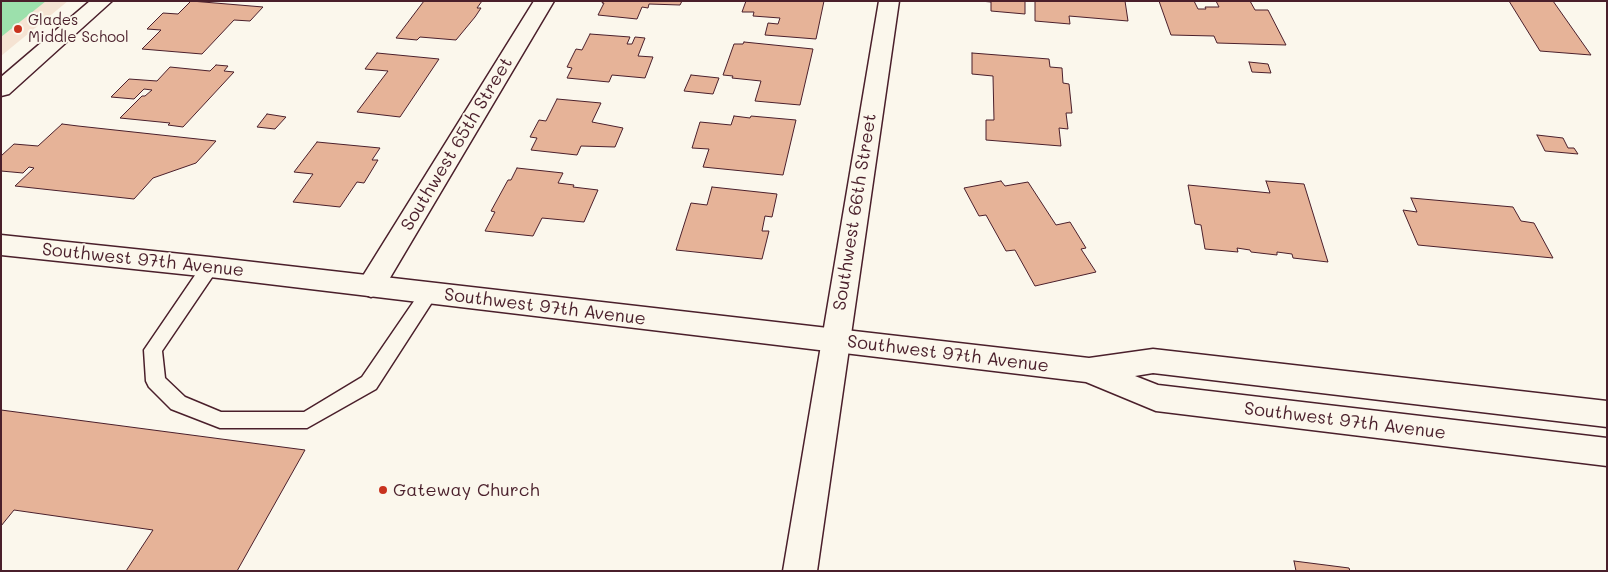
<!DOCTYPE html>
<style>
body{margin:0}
#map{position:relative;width:1608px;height:572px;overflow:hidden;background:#fbf7ec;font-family:Mali,sans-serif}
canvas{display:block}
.frame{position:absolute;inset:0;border:2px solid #4a1f2b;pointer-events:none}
</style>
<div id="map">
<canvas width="1608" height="572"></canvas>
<div class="frame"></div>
</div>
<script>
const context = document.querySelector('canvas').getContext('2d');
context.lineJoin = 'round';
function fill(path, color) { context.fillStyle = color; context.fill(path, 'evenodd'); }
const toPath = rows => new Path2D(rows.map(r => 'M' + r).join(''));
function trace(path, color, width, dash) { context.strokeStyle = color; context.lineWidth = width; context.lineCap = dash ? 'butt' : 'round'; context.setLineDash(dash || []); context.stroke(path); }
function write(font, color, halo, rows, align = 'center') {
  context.font = font + ' Mali,sans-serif'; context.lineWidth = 4; context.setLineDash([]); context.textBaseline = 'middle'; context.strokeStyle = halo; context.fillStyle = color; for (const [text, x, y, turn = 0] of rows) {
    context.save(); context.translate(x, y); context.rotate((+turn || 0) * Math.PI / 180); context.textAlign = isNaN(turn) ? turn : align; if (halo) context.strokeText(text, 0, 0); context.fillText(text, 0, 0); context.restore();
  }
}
fill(toPath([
 [1,1,68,1,1,56]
]), '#f5e3d3');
fill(toPath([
 [1,1,46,1,1,37]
]), '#9ce0ac');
const building = toPath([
 [191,1,263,7,250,21,234,20,202,54,142,49,161,30,147,29,163,13,178,14,191,1],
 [424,1,482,1,477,8,481,8,475,17,456,40,420,37,417,40,396,38,424,1],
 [603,1,682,1,680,5,649,4,648,8,642,7,637,19,598,15,604,3,602,3,603,1],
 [746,1,824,1,816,39,765,35,768,23,778,24,780,18,753,16,754,12,742,12,746,1],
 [980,1,1025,1,1025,14,991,11,991,2,980,1],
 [1035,1,1125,1,1128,21,1069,16,1070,24,1035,21,1035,1],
 [1159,1,1194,1,1198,9,1206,9,1205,7,1219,7,1216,1,1250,1,1255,10,1268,10,1286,45,1217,43,1214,36,1171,35,1159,1],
 [1509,1,1553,1,1591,55,1540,51,1509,1],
 [590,34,630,37,627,44,632,44,635,37,645,38,638,56,653,57,645,78,612,75,609,82,567,78,572,68,567,67,576,49,582,50,590,34],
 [744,42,813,49,800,105,755,101,761,81,732,78,733,76,723,75,734,44,743,44,744,42],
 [377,53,439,59,400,117,357,112,388,71,365,69,377,53],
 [972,53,1049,59,1050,67,1062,68,1063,83,1069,84,1072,113,1066,113,1068,129,1059,128,1061,146,986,140,986,120,994,120,993,76,972,74,972,53],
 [1249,62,1268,64,1271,73,1252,72,1249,62],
 [216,65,228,66,224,71,234,72,183,127,168,125,170,123,120,118,142,96,145,96,152,90,144,89,134,99,111,97,129,79,157,81,170,67,210,71,216,65],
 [691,75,719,78,713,94,684,91,691,75],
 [557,99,601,103,592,122,623,128,615,147,581,146,577,155,531,150,537,138,530,137,539,120,546,121,557,99],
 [267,114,286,117,275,129,257,127,267,114],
 [734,116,750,118,751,116,796,120,783,175,703,167,709,149,692,148,700,122,731,125,734,116],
 [62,124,78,126,216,141,196,163,153,178,134,199,15,186,34,168,29,167,23,173,1,171,1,156,14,144,38,146,62,124],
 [1537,135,1563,138,1568,148,1574,148,1578,154,1545,151,1537,135],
 [317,142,380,148,372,160,378,160,364,183,357,182,340,207,293,202,313,174,294,172,317,142],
 [517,168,563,173,558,183,574,185,573,187,598,190,584,222,542,218,533,236,485,231,495,212,491,211,508,180,511,180,517,168],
 [1001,181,1005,186,1028,182,1056,225,1070,222,1086,248,1081,249,1096,272,1035,286,1015,250,1006,251,986,215,979,216,964,188,1001,181],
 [1266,181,1304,184,1328,262,1293,258,1292,254,1277,252,1277,255,1251,252,1250,250,1237,248,1238,252,1205,249,1201,225,1195,224,1188,185,1270,193,1266,181],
 [712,187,777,194,772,217,765,216,762,231,769,231,762,259,676,250,691,203,707,205,712,187],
 [1411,198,1513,207,1521,221,1534,223,1553,258,1418,245,1403,210,1417,212,1411,198],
 [1,410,305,450,237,571,126,571,153,530,14,510,1,526,1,410],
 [1294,561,1349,568,1350,571,1296,571,1294,561]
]);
fill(building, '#e6b398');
trace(building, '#4a1f2b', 1);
const lane = toPath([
 [210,261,216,262,219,267,162,351,165,378,185,397,221,412,304,412,362,377,423,288,429,286,435,288,438,293,376,389,307,428,220,428,171,409,149,387,146,381,144,350,204,262,210,261]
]);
const street = toPath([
 [534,1,554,1,381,293,371,297,361,293,357,286,361,279,534,1],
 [879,1,899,1,817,571,783,571,879,1]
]);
const secondary = toPath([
 [90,1,112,1,9,94,1,96,1,77,90,1],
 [1,235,210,257,1089,358,1153,349,1607,401,1607,427,1153,373,1135,376,1158,385,1607,438,1607,466,1156,411,1086,382,210,277,1,255,1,235]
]);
trace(lane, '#4a1f2b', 3);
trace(street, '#4a1f2b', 3);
trace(secondary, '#4a1f2b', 3);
fill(lane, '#fbf7ec');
fill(street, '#fbf7ec');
fill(secondary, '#fbf7ec');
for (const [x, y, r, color] of [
 [18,29,5,"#c8321e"],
 [383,490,5,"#c8321e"]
]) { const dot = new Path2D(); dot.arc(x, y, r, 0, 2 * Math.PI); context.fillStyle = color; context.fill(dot); trace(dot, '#fbf7ec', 2); }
write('15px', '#4a1f2b', '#fbf7ec', [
 ["Glades",28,20],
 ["Middle School",28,37]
], 'left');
write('18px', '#4a1f2b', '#fbf7ec', [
 ["Southwest 65th Street",457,144,-59],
 ["Southwest 66th Street",855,212,-81],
 ["Southwest 97th Avenue",143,260,6],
 ["Southwest 97th Avenue",545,307,7],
 ["Southwest 97th Avenue",948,354,7],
 ["Southwest 97th Avenue",1345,421,7]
]);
write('18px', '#4a1f2b', '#fbf7ec', [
 ["Gateway Church",393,490]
], 'left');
</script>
